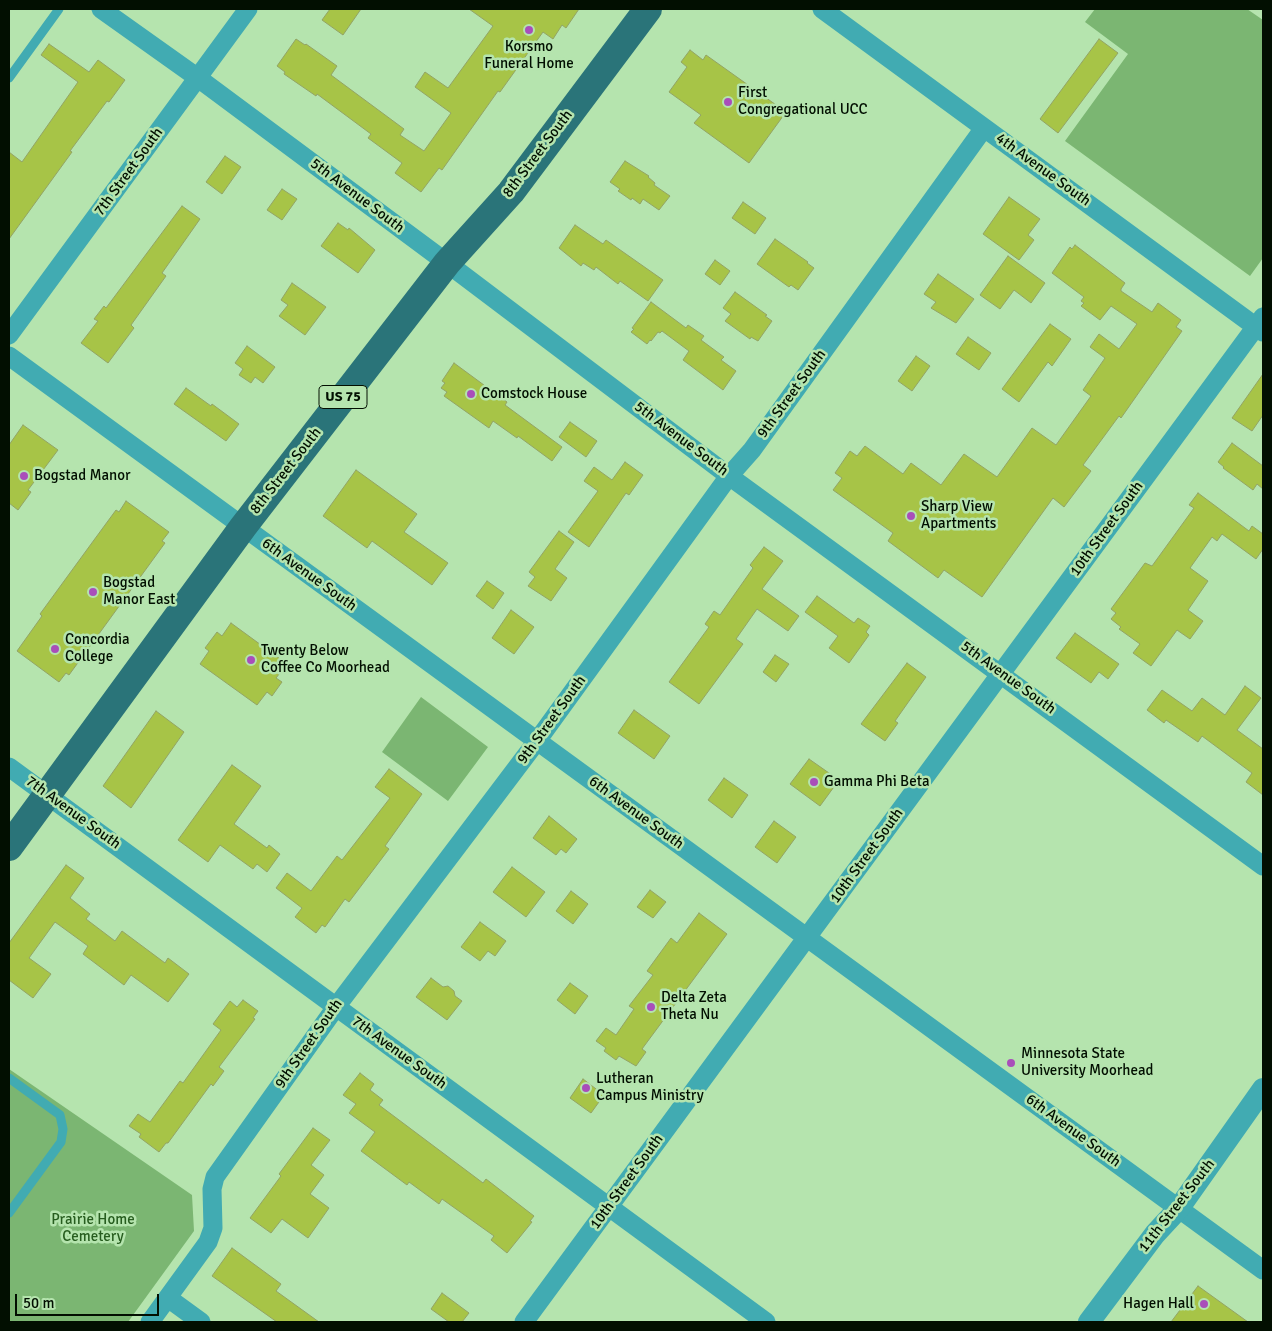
<!DOCTYPE html>
<style>
body{margin:0}
#map{position:relative;width:1272px;height:1331px;overflow:hidden;background:#b5e4ae;font-family:Signika,sans-serif}
canvas{display:block}
.frame{position:absolute;inset:0;border:10px solid #020f01;pointer-events:none}
.scale{position:absolute;left:15px;top:1294px;width:144px;height:22px;box-sizing:border-box;border:2px solid #020f01;border-top:0;padding-left:6px;font-size:15px;line-height:18px;white-space:nowrap;color:#020f01;-webkit-text-stroke:4px #b5e4ae;paint-order:stroke}
</style>
<div id="map">
<canvas width="1272" height="1331"></canvas>
<div class="frame"></div>
<div class="scale">50 m</div>
</div>
<script>
const context = document.querySelector('canvas').getContext('2d');
context.lineJoin = 'round';
function fill(path, color) { context.fillStyle = color; context.fill(path, 'evenodd'); }
const toPath = rows => new Path2D(rows.map(r => 'M' + r).join(''));
function trace(path, color, width, dash) { context.strokeStyle = color; context.lineWidth = width; context.lineCap = dash ? 'butt' : 'round'; context.setLineDash(dash || []); context.stroke(path); }
function write(font, color, halo, rows, align = 'center') {
  context.font = font + ' Signika,sans-serif'; context.lineWidth = 5; context.setLineDash([]); context.textBaseline = 'middle'; context.strokeStyle = halo; context.fillStyle = color; for (const [text, x, y, turn = 0] of rows) {
    context.save(); context.translate(x, y); context.rotate((+turn || 0) * Math.PI / 180); context.textAlign = isNaN(turn) ? turn : align; if (halo) context.strokeText(text, 0, 0); context.fillText(text, 0, 0); context.restore();
  }
}
fill(toPath([
 [1095,9,1247,9,1263,20,1263,258,1250,276,1065,141,1128,54,1085,22],
 [421,697,488,747,448,801,382,752],
 [9,1069,192,1195,194,1231,128,1322,9,1322]
]), '#7bb672');
const building = toPath([
 [330,9,361,9,343,35,322,20,330,9],
 [469,9,579,9,566,28,562,25,553,39,543,32,500,92,498,91,442,170,439,168,421,192,395,173,402,163,368,138,371,134,317,94,316,96,284,74,285,72,277,66,296,39,305,45,306,44,337,66,331,75,404,129,400,135,424,151,451,113,415,87,425,72,448,88,493,26,469,9],
 [1099,39,1118,53,1058,133,1040,119,1099,39],
 [49,44,89,72,98,60,125,80,109,102,107,101,70,151,72,152,9,239,9,152,22,162,78,82,41,55,49,44],
 [690,50,703,60,706,55,786,112,749,163,694,123,701,115,669,92,687,67,681,62,690,50],
 [225,156,241,167,222,194,206,182,225,156],
 [625,161,649,176,648,177,655,183,654,185,670,196,659,210,643,199,640,204,632,198,631,200,618,191,620,189,610,182,625,161],
 [282,189,297,199,282,220,267,210,282,189],
 [1009,197,1040,219,1028,235,1034,240,1019,260,983,234,1009,197],
 [743,202,766,218,755,234,732,218,743,202],
 [182,206,200,219,162,273,166,276,131,325,134,328,108,363,81,343,98,321,94,319,104,306,106,308,182,206],
 [338,223,348,230,349,228,375,250,358,273,321,246,338,223],
 [575,225,603,244,606,240,663,280,648,301,620,281,618,284,596,267,594,270,583,263,581,266,559,248,575,225],
 [775,239,808,262,807,263,814,268,798,290,791,285,789,287,757,264,775,239],
 [1075,245,1125,283,1121,289,1121,291,1152,312,1158,303,1181,320,1176,327,1182,331,1121,418,1119,416,1083,465,1091,471,1064,507,1053,498,982,597,944,570,938,578,888,541,893,533,833,490,842,478,835,473,850,451,857,456,865,446,903,474,911,463,941,485,964,454,997,477,1032,428,1056,445,1091,396,1083,390,1105,358,1090,347,1099,334,1119,349,1137,324,1111,306,1100,320,1081,306,1084,303,1081,301,1084,297,1052,273,1070,247,1072,249,1075,245],
 [1008,256,1045,283,1031,303,1014,290,1000,309,980,295,1008,256],
 [715,260,730,271,720,285,705,274,715,260],
 [938,274,974,299,956,323,931,308,936,302,924,294,938,274],
 [292,283,326,307,305,335,279,316,288,305,281,300,292,283],
 [735,292,767,315,765,316,772,321,758,341,751,337,750,339,725,321,731,314,723,308,735,292],
 [651,302,686,328,688,325,704,336,701,340,724,357,721,360,736,371,723,390,683,360,689,351,662,331,660,333,658,332,651,341,650,340,647,344,631,332,634,329,632,328,651,302],
 [1050,324,1071,339,1052,366,1048,362,1019,402,1002,389,1050,324],
 [968,337,991,353,979,370,956,354,968,337],
 [247,346,275,367,263,383,255,377,251,383,239,375,243,369,235,363,247,346],
 [916,356,930,366,912,391,898,381,916,356],
 [454,363,507,402,505,405,562,447,552,461,518,436,517,438,493,421,489,428,444,396,447,392,441,388,445,383,442,381,454,363],
 [1263,374,1263,415,1252,431,1232,418,1263,374],
 [186,388,211,406,212,404,239,424,226,441,174,404,186,388],
 [570,422,597,441,586,457,559,437,570,422],
 [23,425,58,450,28,490,31,492,18,510,9,503,9,445,23,425],
 [1232,443,1263,466,1263,489,1257,484,1253,490,1223,468,1224,467,1218,462,1232,443],
 [625,462,643,475,629,495,626,493,589,547,568,532,598,491,584,481,594,467,612,480,625,462],
 [356,470,417,514,404,532,448,563,432,585,372,541,367,548,323,516,356,470],
 [1198,493,1249,531,1252,526,1263,534,1263,549,1256,559,1222,534,1217,541,1212,537,1190,568,1208,581,1188,610,1203,621,1190,639,1177,630,1151,666,1133,653,1140,644,1119,629,1121,627,1111,619,1116,613,1111,609,1145,563,1152,566,1194,508,1189,505,1198,493],
 [126,501,169,532,162,541,165,543,69,675,66,673,59,682,17,651,42,616,40,614,94,540,116,510,119,512,126,501],
 [559,531,574,542,555,569,567,578,551,601,528,586,535,577,529,572,559,531],
 [764,547,783,561,762,589,799,616,788,631,757,609,736,639,743,644,699,704,669,682,709,627,705,624,714,611,720,615,753,568,750,565,764,547],
 [487,581,504,593,493,609,476,596,487,581],
 [817,596,854,623,858,618,870,626,866,632,869,635,849,663,829,648,838,636,805,612,817,596],
 [511,610,534,627,514,654,492,638,511,610],
 [231,623,287,664,276,678,282,682,272,696,267,692,257,705,200,664,209,651,205,648,217,632,222,636,231,623],
 [1075,633,1119,664,1108,679,1099,672,1091,683,1056,658,1075,633],
 [775,655,789,664,776,682,763,672,775,655],
 [907,663,926,677,895,721,898,723,885,741,861,724,907,663],
 [1245,686,1261,698,1237,730,1263,749,1263,795,1246,782,1252,773,1202,736,1198,742,1166,720,1164,723,1147,710,1162,690,1192,711,1202,698,1225,715,1245,686],
 [634,710,670,736,654,759,618,733,634,710],
 [156,711,184,732,131,808,103,786,156,711],
 [809,759,839,780,820,806,790,784,809,759],
 [232,765,261,786,234,824,267,848,269,845,280,854,267,872,257,864,253,869,220,845,208,862,178,840,232,765],
 [389,769,422,794,385,846,389,849,349,902,345,899,325,927,322,925,316,933,295,917,302,908,276,888,287,873,311,891,337,856,342,860,390,798,375,787,389,769],
 [724,778,748,795,732,818,708,800,724,778],
 [549,816,577,839,566,853,561,849,556,855,533,838,549,816],
 [774,821,796,837,777,863,755,847,774,821],
 [66,865,84,878,70,898,90,914,86,919,115,941,122,931,165,963,168,958,189,974,168,1002,131,975,124,985,83,954,88,946,55,922,29,958,51,974,33,998,9,980,9,943,66,865],
 [512,867,545,892,526,917,493,892,512,867],
 [650,890,666,902,653,918,637,907,650,890],
 [571,891,588,904,573,924,556,911,571,891],
 [699,913,727,934,642,1049,646,1052,636,1066,619,1056,616,1060,604,1051,606,1048,596,1041,606,1028,616,1035,634,1009,629,1006,653,975,647,971,671,938,677,943,699,913],
 [480,922,506,941,495,956,488,951,480,961,461,947,480,922],
 [431,978,443,987,448,986,454,991,455,996,462,1001,447,1020,416,997,431,978],
 [570,983,588,996,575,1014,557,1000,570,983],
 [243,1000,258,1011,253,1018,255,1019,219,1067,224,1071,213,1086,211,1084,168,1143,166,1143,159,1152,139,1137,141,1134,129,1126,138,1114,150,1122,180,1081,183,1083,221,1030,213,1024,230,1001,237,1007,243,1000],
 [360,1073,374,1084,370,1090,383,1100,379,1105,483,1183,486,1179,534,1216,530,1221,532,1222,507,1253,491,1240,494,1236,442,1199,439,1204,409,1182,407,1185,361,1151,375,1132,349,1113,356,1104,343,1095,360,1073],
 [583,1079,604,1095,591,1113,570,1098,583,1079],
 [313,1128,330,1140,311,1165,324,1175,310,1194,329,1208,308,1238,282,1219,271,1233,250,1218,281,1176,279,1174,313,1128],
 [232,1248,281,1284,276,1291,319,1322,277,1322,212,1276,232,1248],
 [1198,1286,1248,1322,1171,1322,1198,1286],
 [442,1293,469,1313,462,1322,449,1322,431,1309,442,1293]
]);
fill(building, '#a7c447');
trace(building, '#92a365', 1);
trace(toPath([
 [9,78,59,9],
 [9,1078,60,1115,63,1129,61,1142,9,1213]
]), '#41abb2', 9);
trace(toPath([
 [101,9,198,78,447,263,729,476,1263,866],
 [822,9,1263,332],
 [9,335,248,9],
 [9,356,1263,1270],
 [9,767,766,1322],
 [168,1298,201,1322],
 [150,1322,208,1242,213,1228,212,1189,215,1177,336,1007,537,741,729,476,752,450,984,128],
 [524,1322,1263,317]
]), '#41abb2', 19);
trace(toPath([
 [1089,1322,1155,1234,1179,1208,1263,1089]
]), '#41abb2', 22);
trace(toPath([
 [9,847,243,527,447,263,511,192,648,9]
]), '#2a7479', 28);
for (const [x, y, r, color] of [
 [529,30,5,"#a94eba"],
 [728,102,5,"#a94eba"],
 [471,394,5,"#a94eba"],
 [24,476,5,"#a94eba"],
 [911,516,5,"#a94eba"],
 [93,592,5,"#a94eba"],
 [55,649,5,"#a94eba"],
 [251,660,5,"#a94eba"],
 [814,782,5,"#a94eba"],
 [651,1007,5,"#a94eba"],
 [1011,1063,5,"#a94eba"],
 [586,1088,5,"#a94eba"],
 [1204,1304,5,"#a94eba"]
]) { const dot = new Path2D(); dot.arc(x, y, r, 0, 2 * Math.PI); context.fillStyle = color; context.fill(dot); trace(dot, '#b5e4ae', 2); }
for (const [x, y, w] of [
 [343,397,48]
]) { const box = new Path2D(); box.roundRect(x - w / 2, y - 11.5, w, 23, 4); context.fillStyle = '#b5e4ae'; context.fill(box); trace(box, '#020f01', 1); }
write('bold 14px', '#020f01', null, [
 ["US 75",343,397]
]);
write('15px', '#020f01', '#b5e4ae', [
 ["Korsmo",529,47,"center"],
 ["Funeral Home",529,64,"center"],
 ["First",738,93],
 ["Congregational UCC",738,110],
 ["Comstock House",481,394],
 ["Bogstad Manor",34,476],
 ["Sharp View",921,507],
 ["Apartments",921,524],
 ["Bogstad",103,583],
 ["Manor East",103,600],
 ["Concordia",65,640],
 ["College",65,657],
 ["Twenty Below",261,651],
 ["Coffee Co Moorhead",261,668],
 ["Gamma Phi Beta",824,782],
 ["Delta Zeta",661,998],
 ["Theta Nu",661,1015],
 ["Minnesota State",1021,1054],
 ["University Moorhead",1021,1071],
 ["Lutheran",596,1079],
 ["Campus Ministry",596,1096],
 ["Hagen Hall",1194,1304,"right"]
], 'left');
write('15px', '#020f01', '#b5e4ae', [
 ["8th Street South",538,154,-53],
 ["4th Avenue South",1043,170,36],
 ["7th Street South",129,172,-54],
 ["5th Avenue South",357,196,37],
 ["9th Street South",792,394,-54],
 ["5th Avenue South",681,439,37],
 ["8th Street South",286,471,-52],
 ["10th Street South",1107,529,-54],
 ["6th Avenue South",309,575,36],
 ["5th Avenue South",1008,678,36],
 ["9th Street South",552,720,-54],
 ["7th Avenue South",73,813,36],
 ["6th Avenue South",636,813,36],
 ["10th Street South",867,856,-54],
 ["9th Street South",309,1044,-55],
 ["7th Avenue South",399,1053,36],
 ["6th Avenue South",1073,1131,36],
 ["10th Street South",627,1182,-54],
 ["11th Street South",1177,1206,-52]
]);
write('15px', '#275d1f', '#b5e4ae', [
 ["Prairie Home",93,1220],
 ["Cemetery",93,1237]
]);
</script>
